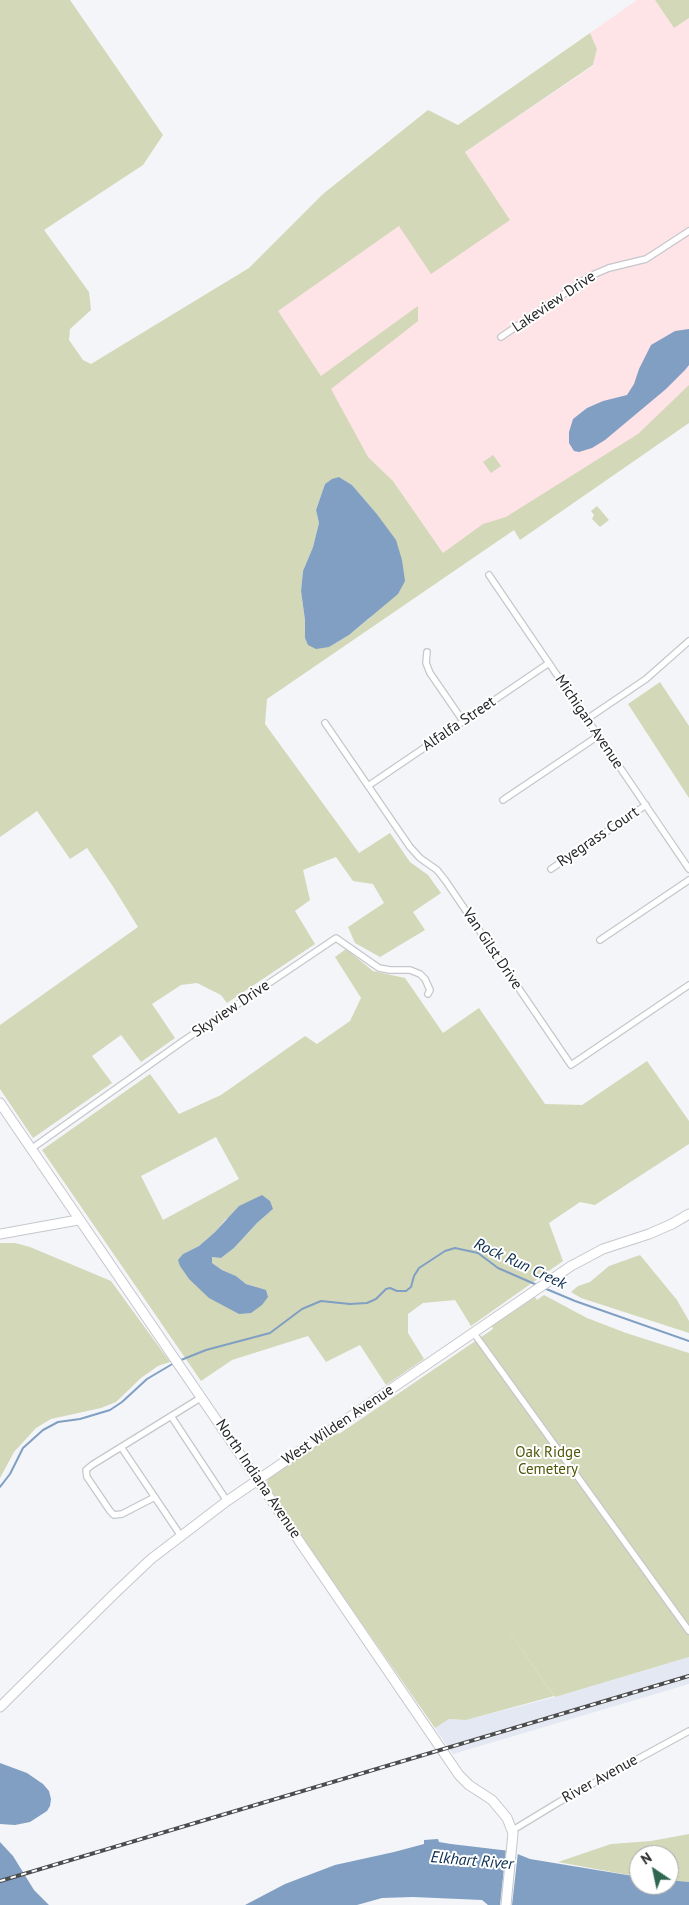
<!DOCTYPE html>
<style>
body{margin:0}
#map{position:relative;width:689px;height:1905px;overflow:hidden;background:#f3f5f9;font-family:"PT Sans",sans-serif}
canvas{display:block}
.north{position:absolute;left:629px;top:1845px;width:50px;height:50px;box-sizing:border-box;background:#fff;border:1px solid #a8a8a9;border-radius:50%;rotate:326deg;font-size:14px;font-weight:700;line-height:20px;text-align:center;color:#252628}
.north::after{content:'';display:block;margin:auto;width:18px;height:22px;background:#2f6851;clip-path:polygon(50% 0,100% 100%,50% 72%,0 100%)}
</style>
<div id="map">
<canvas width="689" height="1905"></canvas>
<div class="north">N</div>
</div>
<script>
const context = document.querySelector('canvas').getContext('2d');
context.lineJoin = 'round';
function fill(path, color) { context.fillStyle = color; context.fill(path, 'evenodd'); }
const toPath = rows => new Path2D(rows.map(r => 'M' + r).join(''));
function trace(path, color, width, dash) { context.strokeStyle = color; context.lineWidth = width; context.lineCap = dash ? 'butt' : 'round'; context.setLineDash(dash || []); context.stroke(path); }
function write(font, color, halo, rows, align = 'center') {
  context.font = font + ' "PT Sans",sans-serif'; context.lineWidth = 4; context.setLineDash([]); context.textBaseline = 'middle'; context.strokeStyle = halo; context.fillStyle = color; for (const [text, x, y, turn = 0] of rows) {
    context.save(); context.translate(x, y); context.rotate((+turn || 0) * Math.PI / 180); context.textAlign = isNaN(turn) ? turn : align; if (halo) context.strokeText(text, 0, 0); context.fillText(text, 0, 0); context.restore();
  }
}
fill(toPath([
 [637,0,655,0,674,28,689,18,689,410,455,570,393,481,368,457,321,376,277,311,399,226,510,220,465,152,593,66,597,49,590,33]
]), '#fee3e7');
fill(toPath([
 [689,1657,689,1684,453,1754,435,1728,449,1719,466,1720,555,1697]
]), '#e3e8f3');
fill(toPath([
 [0,0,70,0,163,135,143,165,44,230,89,292,91,310,70,329,69,340,83,360,91,364,249,268,323,194,428,110,458,125,590,33,597,49,593,65,465,152,510,220,431,274,399,226,278,311,321,376,418,306,418,321,331,389,368,457,393,481,443,553,483,524,506,517,638,434,689,385,689,423,520,540,514,530,267,699,265,724,359,853,390,833,410,862,428,875,441,893,413,912,425,930,380,957,355,943,348,927,384,903,373,884,353,881,336,857,303,870,310,900,295,911,315,944,227,1003,221,995,197,983,181,985,152,1004,175,1038,141,1062,121,1035,92,1056,112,1083,33,1138,0,1089,0,1025,138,927,112,885,87,848,70,859,37,811,0,837],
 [339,477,352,485,376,513,371,617,349,635,329,647,305,638,305,620,301,591,303,571,313,547,319,523,316,510,325,484],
 [655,0,689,0,689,18,674,28],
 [493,455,501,466,491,473,483,462],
 [597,506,609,520,600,527,592,519,594,515,591,511],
 [660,682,689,726,689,798,628,704],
 [346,949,373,971,405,978,443,1033,479,1008,545,1104,582,1105,647,1061,689,1121,689,1144,595,1205,580,1202,549,1223,563,1261,471,1326,455,1300,423,1303,408,1314,408,1333,424,1359,386,1385,360,1345,326,1362,308,1336,232,1360,201,1381,42,1150,150,1074,179,1114,221,1095,305,1036,317,1044,350,1021,361,998,335,957],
 [216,1137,239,1179,163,1220,141,1176],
 [273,1209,257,1223,234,1248,221,1258,212,1257,212,1263,222,1270,236,1276,246,1284,257,1287,189,1279,183,1254,199,1246,215,1232,226,1219],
 [0,1243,15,1243,30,1247,111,1281,170,1362,158,1366,141,1378,116,1402,101,1408,51,1419,36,1428,14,1452,0,1478],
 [640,1255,677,1300,689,1321,689,1333,581,1298,571,1292,578,1286,590,1282,609,1266],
 [544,1295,587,1318,626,1333,689,1353,689,1657,555,1697,482,1593,476,1592,482,1593,554,1696,466,1720,449,1719,435,1728,268,1489,266,1485,268,1479,337,1431,339,1434,493,1329,491,1325,531,1298,535,1297,537,1300],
 [689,1834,689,1882,669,1880,669,1855,639,1855,639,1877,558,1862,611,1844,651,1841]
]), '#d3d8b8');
fill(toPath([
 [689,329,689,365,685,370,666,389,605,440,592,448,579,452,574,451,569,443,569,432,573,419,587,408,603,401,627,395,634,384,639,369,651,345,675,331],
 [339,477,352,485,376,513,396,540,402,560,405,581,398,594,349,635,329,647,316,649,308,645,305,638,305,620,301,591,303,571,313,547,319,523,316,510,325,484,332,479],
 [262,1195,270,1201,273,1209,257,1223,234,1248,221,1258,212,1257,212,1263,222,1270,236,1276,246,1284,266,1290,268,1297,262,1305,251,1313,239,1314,209,1298,189,1279,180,1266,178,1260,183,1254,199,1246,215,1232,239,1206],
 [0,1763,27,1773,43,1784,49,1791,51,1799,50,1806,47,1811,30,1822,15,1825,0,1824],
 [438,1839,439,1842,451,1844,510,1851,530,1859,639,1877,639,1885,669,1885,669,1880,689,1882,689,1905,488,1905,482,1900,413,1897,382,1898,357,1905,245,1905,285,1884,335,1865,394,1852,424,1844,424,1840],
 [0,1842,13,1856,34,1890,49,1905,0,1905]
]), '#809fc3');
fill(toPath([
 [506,1849,518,1852,512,1905,500,1905]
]), '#f3f5f9');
trace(toPath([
 [544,1288,575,1301,689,1341],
 [181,1360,206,1350,270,1333,302,1309,321,1301,350,1304,367,1303,376,1299,386,1289,390,1288,397,1291,406,1291,411,1287,414,1276,419,1268,445,1251,455,1248,478,1253,498,1268,537,1285],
 [0,1487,10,1474,23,1448,43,1430,58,1422,80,1419,110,1410,122,1402,147,1379,174,1363]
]), '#809fc3', 2);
const street = toPath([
 [501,337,590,276,609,268,646,259,689,231],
 [489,575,689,869],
 [427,652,426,663,430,673,463,721],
 [587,719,646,679,689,641],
 [325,723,410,847,420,858,437,870,445,880,571,1065,689,985],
 [368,786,549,663],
 [503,800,598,736],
 [551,869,646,805],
 [600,940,689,880],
 [31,1149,183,1041,336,938,379,968,390,970,410,970,420,974,425,979,430,990,428,994],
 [473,1332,689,1631],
 [171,1416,227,1501],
 [121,1447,181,1536],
 [155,1497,122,1514,114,1515,110,1511,87,1477,86,1470,92,1465,202,1397],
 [513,1830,559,1802,689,1731]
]);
const secondary = toPath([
 [0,1103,459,1775,469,1785,492,1800,507,1818,513,1833,506,1905],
 [0,1234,78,1220],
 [0,1707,112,1596,151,1559,227,1501,571,1266,603,1249,649,1234,672,1224,689,1214]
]);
trace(street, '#c5c7cb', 8);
trace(secondary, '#c5c7cb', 11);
trace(street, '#fff', 5.5);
trace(secondary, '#fff', 9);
const rail = toPath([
 [0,1881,689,1676]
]);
trace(rail, '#4b4c4e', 4);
trace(rail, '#fff', 2, [5.5]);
write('15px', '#252628', '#fff', [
 ["Lakeview Drive",554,302,-34],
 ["Michigan Avenue",589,722,56],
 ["Alfalfa Street",459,724,-34],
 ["Ryegrass Court",598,837,-34],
 ["Van Gilst Drive",492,949,56],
 ["Skyview Drive",231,1009,-34],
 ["West Wilden Avenue",338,1425,-34],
 ["North Indiana Avenue",258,1479,56],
 ["River Avenue",600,1779,-29]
]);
write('15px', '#505505', '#fff', [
 ["Oak Ridge",548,1453],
 ["Cemetery",548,1470]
]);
write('italic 16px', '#092c4f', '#fff', [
 ["Rock Run Creek",520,1264,25],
 ["Elkhart River",472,1861,5]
]);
</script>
